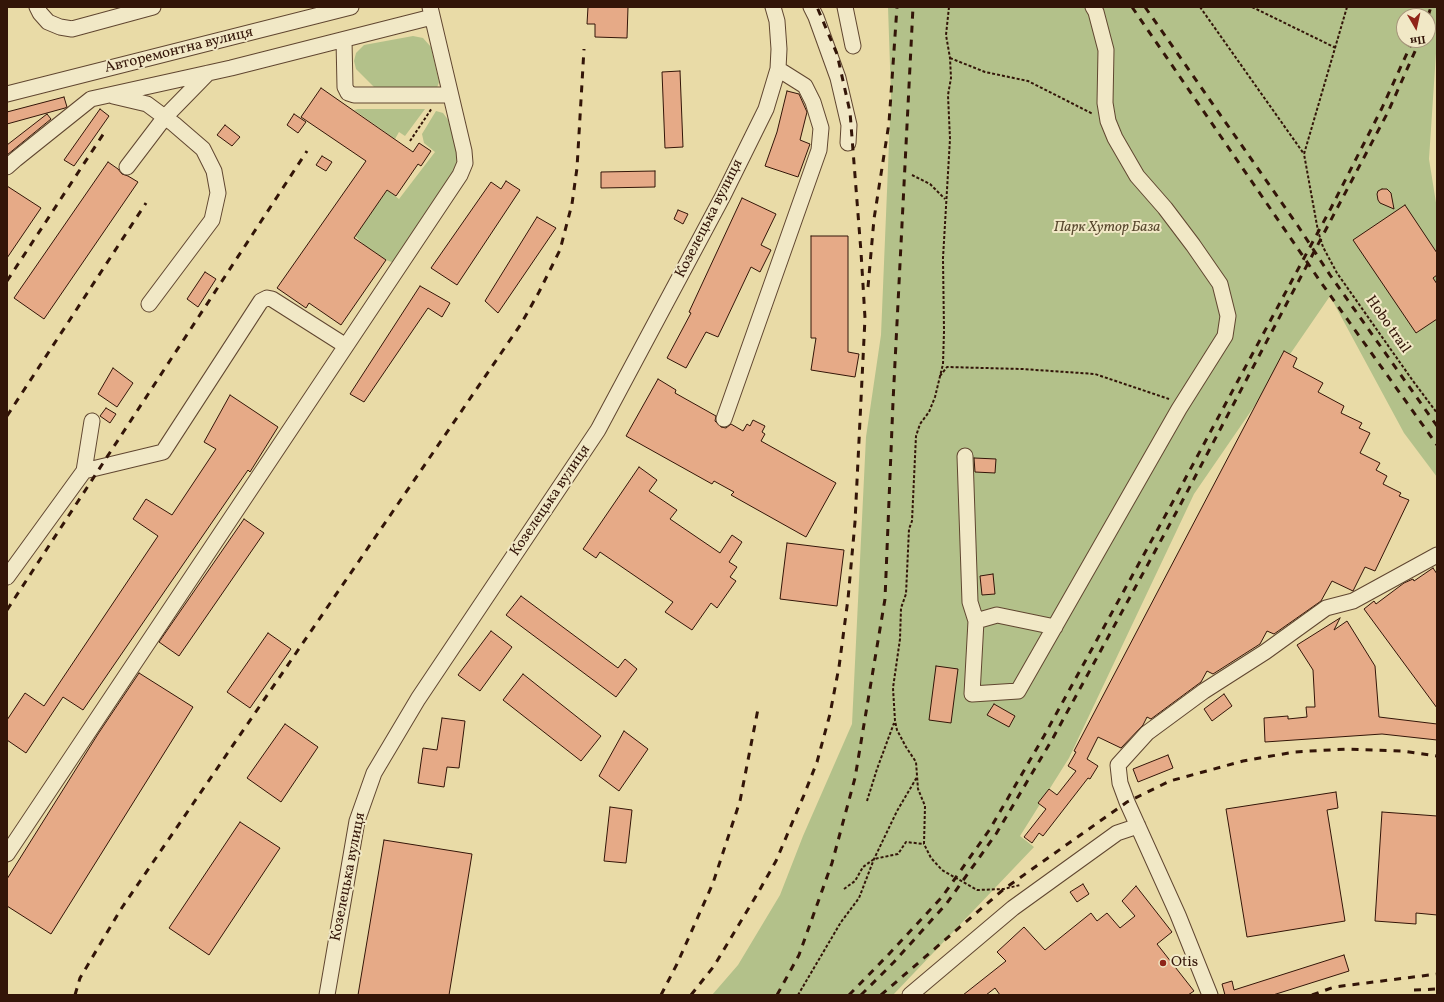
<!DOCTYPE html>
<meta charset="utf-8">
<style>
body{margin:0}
#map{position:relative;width:1444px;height:1002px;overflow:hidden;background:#e9dba7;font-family:Vollkorn,serif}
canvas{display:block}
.frame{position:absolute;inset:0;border:8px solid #331508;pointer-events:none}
.north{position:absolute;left:1396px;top:8px;width:40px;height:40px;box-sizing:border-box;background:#f1e8c6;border:1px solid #a5947a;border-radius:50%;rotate:171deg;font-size:11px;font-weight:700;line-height:16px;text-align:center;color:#331508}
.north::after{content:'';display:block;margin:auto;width:14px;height:18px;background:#8f2418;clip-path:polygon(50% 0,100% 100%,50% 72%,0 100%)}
</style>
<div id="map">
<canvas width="1444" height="1002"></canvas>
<div class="frame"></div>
<div class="north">Пн</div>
</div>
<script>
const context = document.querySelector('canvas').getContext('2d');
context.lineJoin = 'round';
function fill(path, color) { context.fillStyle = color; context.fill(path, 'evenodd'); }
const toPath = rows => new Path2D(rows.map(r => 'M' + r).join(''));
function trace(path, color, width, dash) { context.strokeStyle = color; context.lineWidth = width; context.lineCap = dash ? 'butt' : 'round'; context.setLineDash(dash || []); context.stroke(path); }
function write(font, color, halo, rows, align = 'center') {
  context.font = font + ' Vollkorn,serif'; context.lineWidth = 4; context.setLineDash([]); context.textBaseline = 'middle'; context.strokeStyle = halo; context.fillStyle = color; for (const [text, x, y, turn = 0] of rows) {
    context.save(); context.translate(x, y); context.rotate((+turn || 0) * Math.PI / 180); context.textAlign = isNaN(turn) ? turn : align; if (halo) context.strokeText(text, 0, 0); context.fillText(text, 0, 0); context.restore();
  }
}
fill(toPath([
 [888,7,1437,7,1437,38,1429,159,1437,209,1437,477,1404,433,1330,296,1194,494,1069,758,1020,836,1034,847,893,995,712,995,738,965,780,895,803,836,852,724,866,437,881,335,891,95],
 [1404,16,1428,16,1428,40,1404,40],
 [413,36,423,38,431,47,439,82,437,88,375,88,356,69,354,61,356,53,364,45],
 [358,109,425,109,405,136,399,132,395,139,354,110],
 [436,111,443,113,449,121,460,162,397,264,386,260,364,245,355,236,387,190,399,199,435,152,424,143,422,134]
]), '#b3c18a');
const building = toPath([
 [588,7,628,7,627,38,595,37,595,24,587,24,588,7],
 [680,71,683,147,665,148,662,72,680,71],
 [321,88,413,152,419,143,431,151,421,166,418,164,396,196,387,190,354,238,386,260,341,325,309,303,306,308,277,288,366,161,301,117,321,88],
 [787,91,799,94,807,112,800,140,810,144,798,177,765,166,777,132,787,91],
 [64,97,67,107,65,108,7,124,7,112,64,97],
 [100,109,109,116,74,166,64,160,100,109],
 [47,114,51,119,7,155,7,145,47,114],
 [294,114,306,122,298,133,287,125,294,114],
 [225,125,240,137,232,146,217,135,225,125],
 [322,156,332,162,326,171,316,165,322,156],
 [108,162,118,169,122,174,128,176,138,182,44,319,14,298,108,162],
 [655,171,655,187,601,188,601,172,655,171],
 [506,181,520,190,457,285,431,268,491,182,501,189,506,181],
 [7,186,41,208,7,258,7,186],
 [1382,189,1387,189,1391,193,1394,209,1380,203,1378,200,1377,194,1378,191,1382,189],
 [742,198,776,214,761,245,771,250,760,272,751,267,718,337,706,332,686,368,667,358,691,313,689,312,742,198],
 [1405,205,1437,253,1437,275,1433,278,1437,284,1437,319,1416,333,1353,240,1405,205],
 [678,210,688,214,683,224,674,219,678,210],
 [537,217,556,228,498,313,485,301,537,217],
 [811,236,848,236,848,352,859,354,855,377,811,370,816,338,811,338,811,236],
 [205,272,216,279,198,307,187,299,205,272],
 [420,286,450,303,442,317,428,308,364,402,350,394,420,286],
 [1284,351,1297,358,1293,367,1323,383,1318,392,1344,406,1341,413,1362,423,1359,428,1370,433,1360,453,1380,463,1376,470,1387,476,1383,484,1401,493,1399,496,1409,500,1375,571,1365,567,1353,591,1332,581,1321,601,1274,634,1267,631,1260,644,1213,674,1207,671,1201,682,1151,719,1147,717,1143,725,1121,748,1098,737,1087,759,1098,766,1090,779,1088,778,1043,836,1039,833,1032,843,1024,837,1046,809,1038,803,1049,789,1057,795,1076,771,1068,766,1076,752,1074,751,1284,351],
 [113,368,133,383,117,407,98,394,113,368],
 [658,379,676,390,675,393,716,416,715,421,721,427,726,428,731,424,743,431,747,424,750,426,753,420,765,426,762,432,765,434,761,441,836,483,806,537,731,495,734,492,714,481,712,484,626,436,658,379],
 [230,395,278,427,250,472,248,470,83,710,63,697,26,753,7,740,7,720,25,693,44,706,158,536,133,519,146,499,172,515,216,449,204,442,230,395],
 [106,408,116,414,110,423,100,416,106,408],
 [974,458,996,459,995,473,975,472,974,458],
 [639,467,657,480,649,491,677,510,670,519,720,553,732,535,742,542,729,562,737,567,730,577,736,581,717,608,711,603,692,630,665,612,673,602,600,552,596,558,583,549,639,467],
 [244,519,264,533,179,656,159,642,244,519],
 [787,543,844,550,837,606,780,599,787,543],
 [1433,568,1437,574,1437,708,1364,609,1374,601,1376,604,1404,583,1413,579,1414,581,1433,568],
 [993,574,995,594,982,595,980,576,993,574],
 [521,596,618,668,625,659,637,669,616,697,506,615,521,596],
 [1340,618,1334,630,1347,621,1375,666,1379,717,1437,724,1437,740,1382,734,1265,742,1264,718,1288,716,1288,719,1307,717,1306,707,1315,707,1313,670,1297,645,1340,618],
 [491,631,512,647,480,691,458,675,491,631],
 [268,633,291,649,250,708,227,692,268,633],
 [936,666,958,669,951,723,929,720,936,666],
 [139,673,193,707,51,934,7,906,7,879,98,734,139,673],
 [523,674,601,736,581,761,503,700,523,674],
 [1224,694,1232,706,1212,721,1204,709,1224,694],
 [994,704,1015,716,1009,727,987,715,994,704],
 [442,718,465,721,459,768,447,767,444,787,418,783,423,748,437,750,442,718],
 [285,724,318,747,281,802,247,778,285,724],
 [624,731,648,749,619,791,599,776,624,731],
 [1168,755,1173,768,1138,782,1133,769,1168,755],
 [1336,792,1338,808,1327,810,1345,921,1247,937,1226,809,1336,792],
 [610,807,632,810,626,863,604,861,610,807],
 [1382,812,1437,816,1437,915,1416,913,1416,924,1375,921,1382,812],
 [240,822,280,848,209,955,169,928,240,822],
 [384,840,472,854,449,995,358,995,384,840],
 [1083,884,1089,894,1077,902,1070,892,1083,884],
 [1136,886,1172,932,1157,944,1194,991,1188,995,1000,995,995,988,986,995,963,995,1006,961,997,952,1024,927,1045,950,1091,913,1097,921,1107,913,1120,928,1135,916,1122,901,1136,886],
 [1344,955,1349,971,1273,995,1225,995,1222,984,1232,981,1234,990,1344,955]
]);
fill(building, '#e6aa87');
trace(building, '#331508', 1);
const minor = toPath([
 [37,7,40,13,48,22,60,27,72,29,153,7],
 [811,7,816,17,838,78,849,125,848,143],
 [845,7,853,46],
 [344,40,345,87,348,93,354,95,450,95],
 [7,94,351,7],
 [113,96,147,104,174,124,203,149,214,171,218,193,212,220,149,304],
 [7,167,16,159,91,99,231,68,432,17],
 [127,167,165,117,208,73],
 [724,419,819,150,821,128,813,102,805,86,778,69],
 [965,456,970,602,976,621,972,694,1018,691,1179,409,1225,336,1228,316,1220,284,1193,245,1165,208,1137,176,1115,138,1108,121,1105,103,1106,50,1096,12,1093,7],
 [84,471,163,452,261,301,267,298,272,299,346,346],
 [7,577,84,471,92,421],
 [976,621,997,615,1055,627],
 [7,854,460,175,465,163,464,151,430,7],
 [327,995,357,821,374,773,418,699,598,430,723,196,766,109,778,69,779,49,777,21,773,7],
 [910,995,1013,908,1117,833,1138,826],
 [1210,995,1178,915,1127,802,1120,783,1118,765,1147,733,1204,691,1265,652,1326,608,1353,601,1437,555]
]);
trace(minor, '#604630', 17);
trace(toPath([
 [949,7,946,35,950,58,951,78,948,95,950,139,943,258,944,331,943,364,935,397,929,412,920,424,916,436,912,521,909,529,906,594,901,608,900,639,893,688,895,721,897,730,906,747,916,762,918,789,925,806,924,844,931,858,942,870,977,890,1004,889,1020,885],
 [1200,7,1304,154],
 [1252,7,1336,48],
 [1347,7,1304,154,1318,231,1323,247,1337,273,1413,381,1437,413],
 [950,58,985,72,1028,81,1093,114],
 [410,141,432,108],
 [912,175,930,184,945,199],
 [940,376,947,367,1022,369,1095,374,1169,399],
 [867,801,877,769,894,723],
 [844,889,855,881,863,867,874,859,898,854,906,842,924,844],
 [798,995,841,922,859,898,874,859,897,811,917,777]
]), '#331508', 2, [3, 2]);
trace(minor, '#f1e8c6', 15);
trace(toPath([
 [1132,7,1320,281,1437,445],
 [1145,7,1298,226,1330,275,1437,426],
 [1428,16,1431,7],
 [7,281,104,133],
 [868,287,874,219,889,123,897,7],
 [7,416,146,203],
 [7,610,307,151],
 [1414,990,1437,989],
 [75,995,80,978,121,909,521,324,539,292,560,250,572,204,577,168,584,49],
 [661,995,677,964,713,883,740,801,758,709],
 [691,995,714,966,759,891,776,861,804,795,817,762,830,714,839,667,848,599,855,522,865,318,861,252,850,112,837,54,817,7],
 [777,995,799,955,832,863,855,778,885,599,893,402,913,7],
 [849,995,888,955,942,897,990,829,1044,736,1170,507,1331,208,1382,108,1413,40],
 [861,995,894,962,947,903,996,834,1053,738,1177,511,1388,112,1420,40],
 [881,995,1004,889,1127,802,1170,781,1243,761,1294,752,1347,749,1403,751,1437,756],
 [1312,995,1334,987,1437,974]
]), '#331508', 3, [7, 7]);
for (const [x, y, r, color] of [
 [1163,963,4,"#8f2418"]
]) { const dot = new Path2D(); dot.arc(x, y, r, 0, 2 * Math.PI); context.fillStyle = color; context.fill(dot); trace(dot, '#f1e8c6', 1.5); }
write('15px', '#331508', '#f1e8c6', [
 ["Авторемонтна вулиця",179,51,-14],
 ["Козелецька вулиця",710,219,-63],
 ["Hobo trail",1387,325,55],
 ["Козелецька вулиця",551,501,-56],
 ["Козелецька вулиця",349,877,-79]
]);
write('italic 15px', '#59492f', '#f1e8c6', [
 ["Парк Хутор База",1107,228]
]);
write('15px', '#331508', '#f1e8c6', [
 ["Otis",1171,963]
], 'left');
</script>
